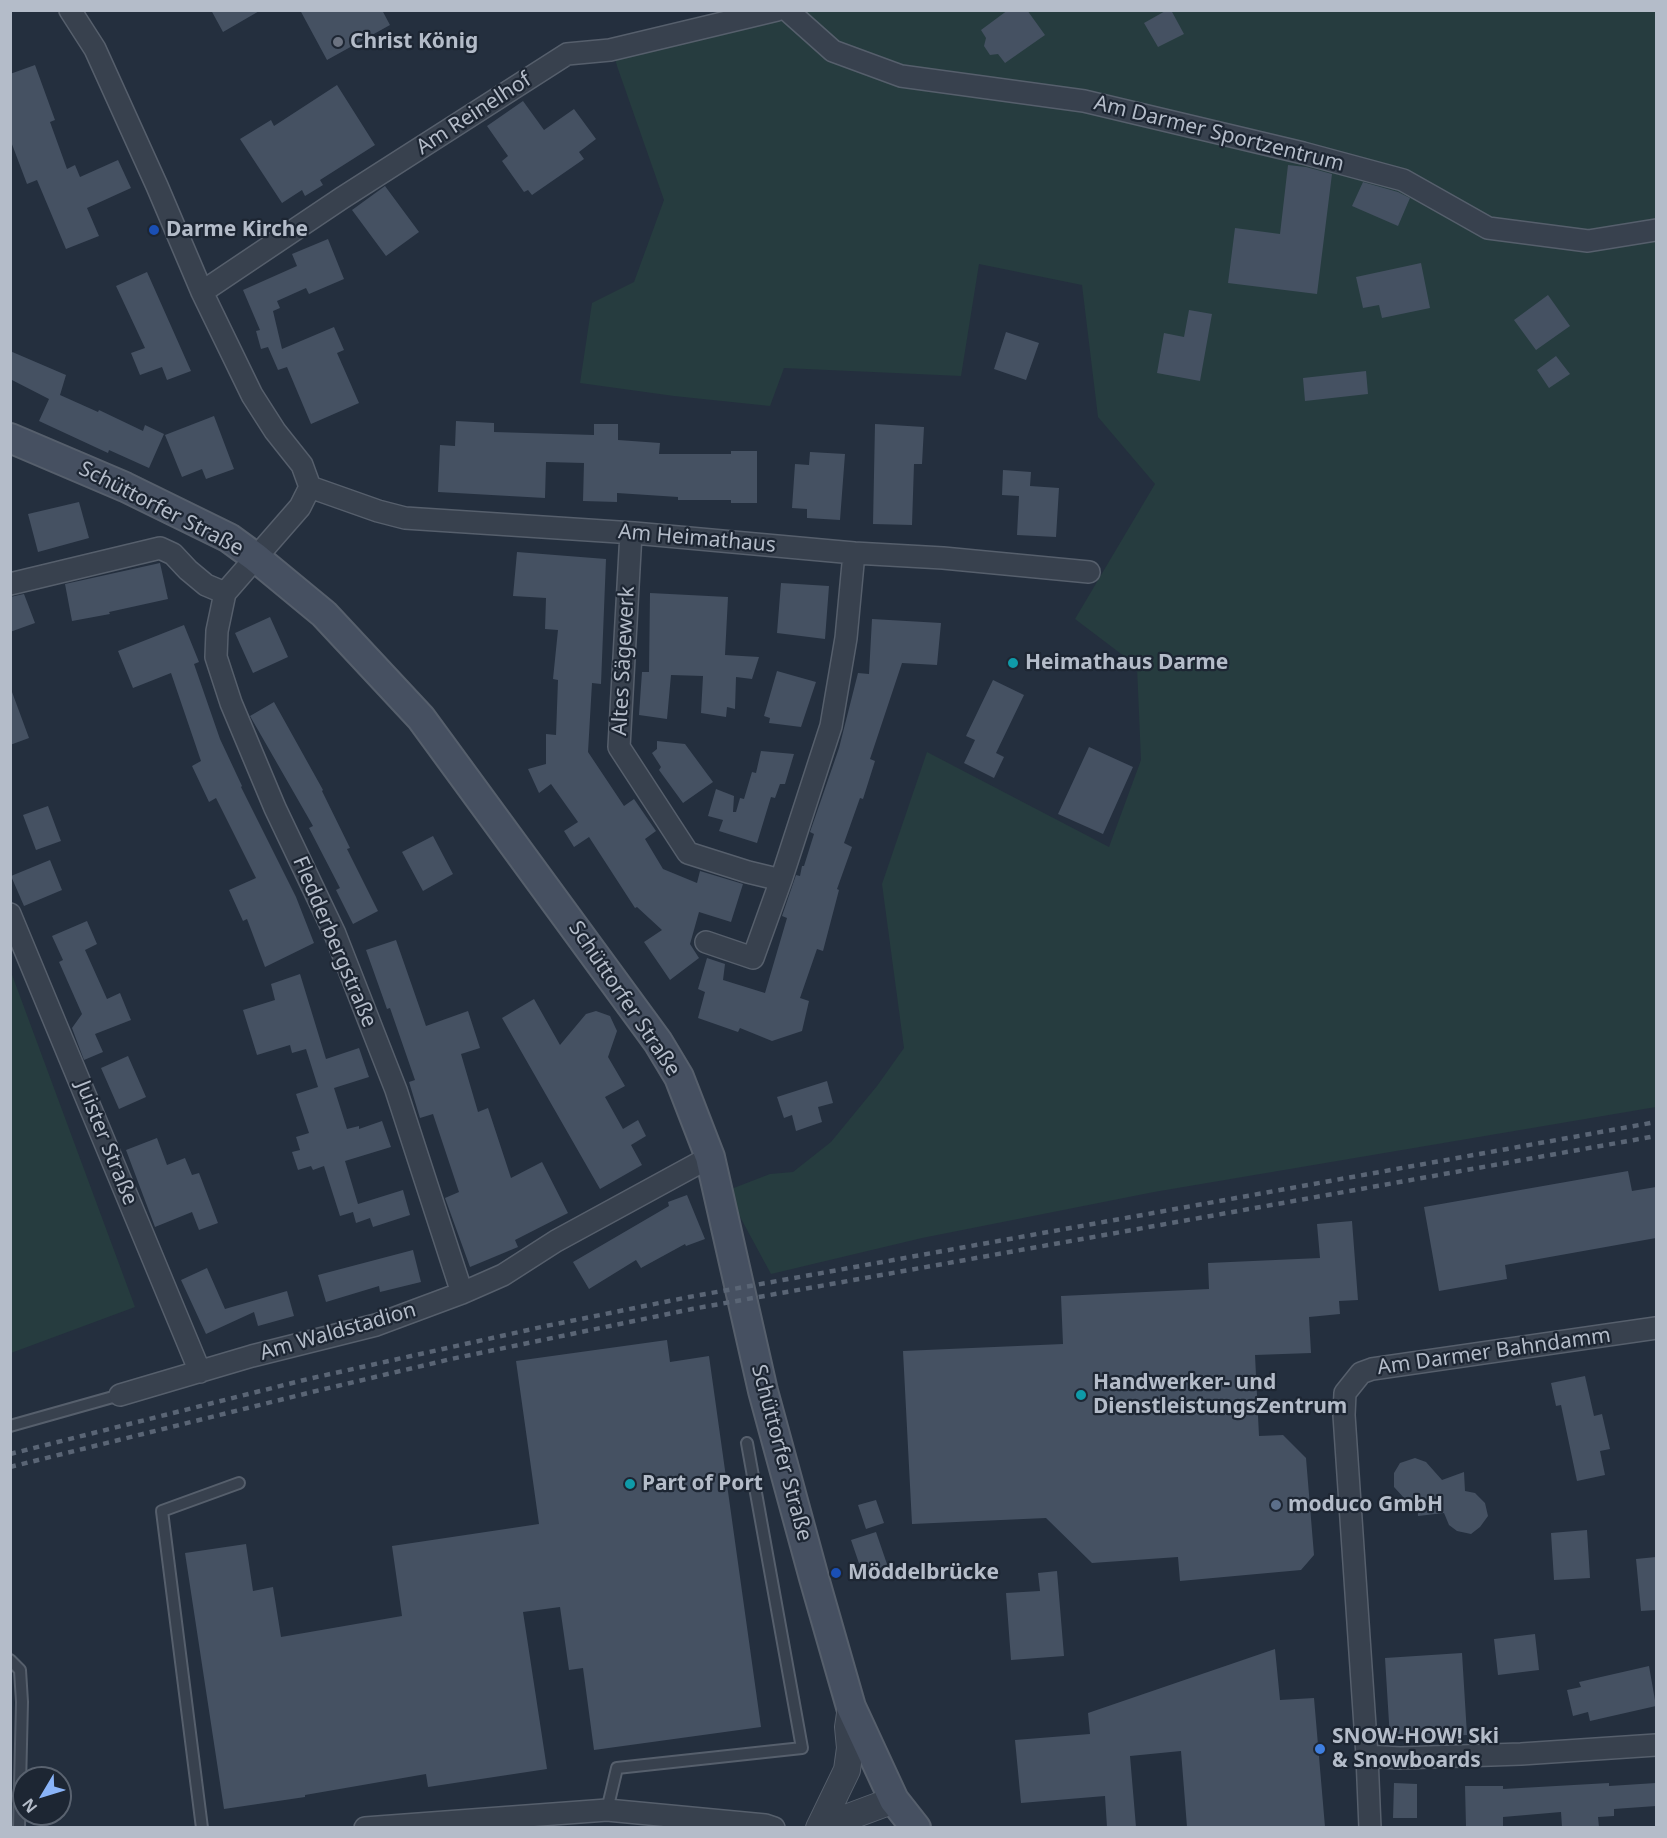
<!DOCTYPE html>
<meta charset="utf-8">
<style>
body{margin:0}
#map{position:relative;width:1667px;height:1838px;overflow:hidden;background:#242f3e;font-family:"Noto Sans",sans-serif}
canvas{display:block}
.frame{position:absolute;inset:0;border:12px solid #b4bcc9;pointer-events:none}
.north{position:absolute;left:12px;top:1766px;width:60px;height:60px;box-sizing:border-box;background:#1d2633;border:2px solid #59626f;border-radius:50%;rotate:232deg;font-size:16px;font-weight:700;line-height:24px;text-align:center;color:#b4bcc9}
.north::after{content:'';display:block;margin:auto;width:21px;height:27px;background:#8ab4f8;clip-path:polygon(50% 0,100% 100%,50% 72%,0 100%)}
</style>
<div id="map">
<canvas width="1667" height="1838"></canvas>
<div class="frame"></div>
<div class="north">N</div>
</div>
<script>
const context = document.querySelector('canvas').getContext('2d');
context.lineJoin = 'round';
function fill(path, color) { context.fillStyle = color; context.fill(path, 'evenodd'); }
const toPath = rows => new Path2D(rows.map(r => 'M' + r).join(''));
function trace(path, color, width, dash) { context.strokeStyle = color; context.lineWidth = width; context.lineCap = dash ? 'butt' : 'round'; context.setLineDash(dash || []); context.stroke(path); }
function write(font, color, halo, rows, align = 'center') {
  context.font = font + ' "Noto Sans",sans-serif'; context.lineWidth = 4.5; context.setLineDash([]); context.textBaseline = 'middle'; context.strokeStyle = halo; context.fillStyle = color; for (const [text, x, y, turn = 0] of rows) {
    context.save(); context.translate(x, y); context.rotate((+turn || 0) * Math.PI / 180); context.textAlign = isNaN(turn) ? turn : align; if (halo) context.strokeText(text, 0, 0); context.fillText(text, 0, 0); context.restore();
  }
}
fill(toPath([
 [754,10,1656,11,1656,1107,1154,1192,922,1238,771,1274,726,1191,770,1174,793,1172,831,1142,877,1086,904,1048,882,884,927,752,1109,847,1141,760,1137,666,1075,619,1155,484,1098,417,1082,285,979,264,961,376,784,368,770,406,674,396,580,383,592,303,634,282,664,200,617,66,611,43],
 [11,972,135,1307,11,1353,10,1353]
]), '#263c3f');
fill(toPath([
 [211,10,261,10,223,32],
 [300,10,382,10,390,25,327,60],
 [1008,10,1027,10,1045,35,1005,63,998,54,990,55,984,46,986,38,981,30],
 [1167,10,1171,10,1184,34,1158,47,1144,23],
 [35,65,55,120,50,122,67,169,75,165,80,177,118,160,131,188,87,208,99,236,66,249,37,180,27,184,10,139,10,74],
 [337,85,375,145,320,180,323,185,305,196,302,190,282,203,240,139,271,120,274,126],
 [523,101,544,130,574,109,596,139,579,152,584,159,532,195,528,190,524,192,502,161,508,156,487,126],
 [1288,165,1306,167,1332,174,1317,294,1228,283,1235,228,1280,234],
 [1363,182,1398,192,1410,198,1398,226,1352,206],
 [385,186,419,232,386,256,352,210],
 [328,239,344,279,309,294,306,288,277,301,280,308,273,311,282,349,334,327,344,350,337,353,359,403,311,424,287,367,278,370,268,347,261,349,256,331,260,330,243,290,297,266,292,254],
 [1421,263,1430,308,1382,318,1379,305,1363,308,1356,277],
 [147,272,191,371,167,380,162,367,140,375,131,353,145,348,116,286],
 [1548,295,1570,326,1536,350,1514,320],
 [1189,310,1212,314,1200,381,1157,373,1164,333,1184,337],
 [1006,332,1039,343,1026,380,994,369],
 [10,351,66,375,60,395,98,412,99,410,143,431,145,425,164,434,149,468,109,450,108,453,39,421,49,399,10,379],
 [1556,356,1570,374,1549,388,1537,370],
 [1366,371,1368,394,1305,401,1303,378],
 [214,416,234,469,206,479,202,469,182,477,165,435],
 [456,421,494,423,494,432,594,435,594,424,618,424,618,440,660,443,659,454,731,454,731,451,757,451,757,503,731,503,731,500,678,500,678,497,617,493,617,502,583,501,584,463,546,462,545,498,438,492,440,445,455,446],
 [875,424,924,427,922,464,914,464,912,525,873,524],
 [810,452,845,454,840,520,807,518,807,509,792,508,795,464,809,465],
 [1003,470,1031,472,1030,486,1059,488,1056,537,1017,535,1019,496,1002,495],
 [79,502,89,538,38,552,28,514],
 [517,552,606,559,601,684,592,683,588,752,624,806,634,799,656,831,645,839,663,869,697,883,700,871,743,884,731,922,699,912,690,944,699,958,670,980,644,942,662,930,637,907,635,908,589,837,574,847,564,831,578,822,551,784,539,793,528,769,546,764,546,734,556,735,558,680,553,679,558,630,545,629,546,598,513,596],
 [160,563,168,599,109,612,110,614,72,621,65,584],
 [781,583,829,586,825,639,777,633],
 [650,593,728,597,725,655,759,657,752,679,736,677,735,709,727,707,726,717,701,713,703,676,671,675,667,719,639,715,642,672,649,672],
 [24,594,35,623,10,632,10,597],
 [270,617,288,657,253,673,235,633],
 [872,619,941,623,937,665,902,663,870,759,875,761,863,799,860,798,844,843,852,847,837,889,839,890,823,951,817,949,800,998,809,1001,802,1031,772,1041,740,1028,738,1032,698,1018,705,992,698,989,707,958,725,964,723,980,765,993,787,918,782,916,796,875,800,876,802,866,804,866,814,834,810,832,839,748,858,673,869,674],
 [184,625,199,662,194,664,220,739,242,786,241,787,296,897,314,943,265,967,247,919,243,921,229,890,256,878,216,798,209,802,192,766,201,761,171,673,133,688,118,651],
 [777,671,816,682,801,727,769,723,770,718,764,716],
 [993,680,1024,695,996,753,1004,757,994,778,964,763,975,740,966,736],
 [12,692,29,738,10,745,10,693],
 [274,702,323,790,322,791,350,848,347,849,378,911,353,924,336,890,340,888,309,828,313,826,250,716],
 [657,741,685,744,713,782,683,803,659,770,661,767,652,753,657,749],
 [1089,747,1133,767,1103,834,1058,814],
 [761,751,794,754,785,784,780,784,775,798,771,797,757,843,719,831,723,820,708,816,716,789,734,796,733,812,736,812,740,798,744,799,752,772,756,773],
 [48,806,61,841,36,850,23,815],
 [433,836,453,874,423,891,402,852],
 [50,860,62,890,24,906,11,876],
 [87,921,97,944,85,950,107,999,120,993,131,1020,95,1034,103,1052,84,1060,72,1028,82,1014,59,962,63,960,52,936],
 [396,940,426,1026,468,1011,480,1048,461,1054,478,1112,488,1108,511,1178,542,1162,568,1213,515,1240,518,1247,470,1267,445,1198,459,1192,433,1114,420,1118,409,1082,415,1080,390,1008,387,1009,366,950],
 [300,974,326,1059,359,1048,369,1077,334,1088,347,1129,359,1126,359,1129,382,1121,391,1147,345,1161,358,1204,403,1190,410,1215,373,1227,370,1218,356,1223,353,1212,340,1216,324,1166,313,1170,311,1166,298,1170,292,1152,300,1150,296,1137,309,1133,296,1094,318,1087,306,1049,292,1053,290,1045,257,1055,243,1010,275,1000,271,984],
 [534,999,560,1045,586,1014,596,1011,610,1016,617,1031,608,1057,625,1086,605,1097,623,1129,638,1120,646,1136,631,1145,642,1165,600,1189,502,1018],
 [128,1056,146,1097,119,1109,101,1068],
 [827,1081,833,1103,818,1107,822,1122,796,1131,792,1115,784,1118,777,1097],
 [157,1138,167,1165,185,1158,192,1175,199,1173,218,1223,199,1230,192,1212,155,1227,126,1150],
 [1628,1171,1632,1191,1656,1187,1656,1238,1505,1265,1507,1279,1439,1291,1424,1207],
 [687,1195,705,1239,686,1246,685,1244,641,1268,636,1260,589,1289,573,1262,669,1206,668,1202],
 [1352,1221,1358,1300,1339,1301,1340,1314,1309,1317,1311,1353,1255,1355,1259,1436,1283,1435,1306,1458,1314,1555,1301,1570,1180,1581,1178,1557,1092,1563,1046,1518,912,1524,903,1351,1063,1344,1061,1296,1209,1289,1208,1263,1320,1258,1317,1224],
 [413,1250,421,1282,380,1292,379,1286,326,1302,318,1275],
 [207,1268,225,1309,287,1291,294,1316,258,1326,254,1312,206,1334,181,1280],
 [667,1340,670,1362,709,1356,761,1727,594,1750,583,1668,569,1670,560,1607,523,1612,547,1769,428,1787,426,1774,305,1795,305,1797,224,1809,185,1553,246,1544,253,1591,273,1587,281,1637,402,1616,392,1546,539,1524,516,1361],
 [1585,1376,1594,1416,1602,1414,1610,1449,1600,1451,1605,1475,1577,1481,1561,1405,1556,1406,1551,1383],
 [1415,1458,1426,1462,1442,1480,1464,1472,1465,1491,1475,1493,1485,1503,1488,1516,1480,1527,1471,1534,1457,1531,1449,1525,1444,1513,1418,1516,1417,1499,1405,1499,1394,1487,1394,1473,1400,1463],
 [876,1500,884,1523,866,1529,858,1505],
 [1587,1530,1590,1578,1554,1580,1551,1533],
 [876,1532,888,1567,863,1575,851,1540],
 [1656,1557,1656,1610,1641,1611,1636,1559],
 [1057,1571,1064,1656,1011,1660,1006,1593,1040,1591,1038,1573],
 [1535,1634,1539,1670,1498,1675,1494,1639],
 [1275,1649,1280,1700,1314,1698,1325,1827,1187,1827,1181,1751,1130,1756,1136,1827,1107,1827,1105,1796,1021,1803,1015,1740,1090,1734,1088,1713],
 [1462,1653,1467,1735,1390,1739,1385,1658],
 [1649,1666,1656,1706,1590,1721,1588,1712,1573,1716,1567,1690,1581,1687,1579,1682],
 [1394,1783,1417,1784,1417,1818,1393,1818],
 [1609,1783,1609,1786,1656,1783,1656,1806,1614,1809,1614,1816,1598,1817,1599,1827,1562,1827,1561,1812,1503,1817,1503,1827,1466,1827,1465,1786,1503,1786,1503,1789]
]), '#455162');
const service = toPath([
 [10,1426,120,1395],
 [10,1660,20,1670,22,1702,19,1828],
 [607,1810,617,1768,802,1748,747,1443],
 [202,1828,162,1511,239,1483]
]);
const minor = toPath([
 [70,10,95,49,157,186,202,292,252,395,275,431,302,465,310,487,300,507,225,593,217,631,216,657,231,703,275,808,335,934,396,1090,462,1293],
 [787,10,833,51,901,76,1084,101,1303,153,1403,180,1488,228,1588,241,1656,230],
 [202,292,342,198,567,54,610,50,777,10],
 [310,487,378,511,405,518,634,533,854,553,943,558,1089,572],
 [631,533,619,747,688,853,748,872,781,880],
 [10,584,160,548,173,554,188,570,206,585,225,593],
 [10,914,200,1372],
 [706,942,753,958,781,880,831,726,846,638,854,553],
 [120,1395,252,1356,376,1325,462,1293,503,1275,556,1241,710,1157],
 [1367,1756,1400,1758,1521,1754,1656,1745],
 [365,1828,607,1810,765,1825,774,1828],
 [1370,1828,1367,1756,1344,1415,1345,1393,1361,1373,1372,1369,1656,1328]
]);
const tertiary = toPath([
 [819,1828,847,1770,850,1748,848,1727,851,1707],
 [819,1828,894,1800]
]);
const secondary = toPath([
 [10,438,125,487,229,538,255,557,324,614,421,718,658,1042,679,1077,710,1157,763,1391,814,1578,851,1707,894,1800,916,1828]
]);
trace(service, '#565f6c', 14);
trace(minor, '#565f6c', 24);
trace(tertiary, '#565f6c', 28);
trace(secondary, '#565f6c', 32);
trace(service, '#38414e', 10);
trace(minor, '#38414e', 21);
trace(tertiary, '#38414e', 26);
trace(secondary, '#465061', 28);
trace(toPath([
 [10,1454,308,1379,546,1326,689,1297,1656,1122],
 [10,1467,312,1392,451,1359,692,1309,1656,1136]
]), '#5a6575', 4.5, [6, 6]);
for (const [x, y, r, color] of [
 [338,42,6,"#6b7280"],
 [154,230,6,"#1a4fb4"],
 [1013,663,6,"#0f9aa8"],
 [1081,1395,6,"#0f9aa8"],
 [630,1484,6,"#0f9aa8"],
 [1276,1505,6,"#5c6f8a"],
 [836,1573,6,"#1a4fb4"],
 [1320,1749,6,"#3f7fe0"]
]) { const dot = new Path2D(); dot.arc(x, y, r, 0, 2 * Math.PI); context.fillStyle = color; context.fill(dot); trace(dot, '#1d2633', 2); }
write('bold 21px', '#b4bcc9', '#1d2633', [
 ["Christ König",350,42],
 ["Darme Kirche",166,230],
 ["Heimathaus Darme",1025,663],
 ["Handwerker- und",1093,1383],
 ["DienstleistungsZentrum",1093,1407],
 ["Part of Port",642,1484],
 ["moduco GmbH",1288,1505],
 ["Möddelbrücke",848,1573],
 ["SNOW-HOW! Ski",1332,1737],
 ["& Snowboards",1332,1761]
], 'left');
write('21px', '#b4bcc9', '#1d2633', [
 ["Am Reinelhof",474,114,-33],
 ["Am Darmer Sportzentrum",1219,134,14],
 ["Schüttorfer Straße",161,509,27],
 ["Am Heimathaus",697,539,5],
 ["Altes Sägewerk",624,661,-87],
 ["Fledderbergstraße",334,942,67],
 ["Schüttorfer Straße",624,999,56],
 ["Juister Straße",106,1143,68],
 ["Am Waldstadion",338,1332,-16],
 ["Am Darmer Bahndamm",1494,1352,-8],
 ["Schüttorfer Straße",781,1453,75]
]);
</script>
